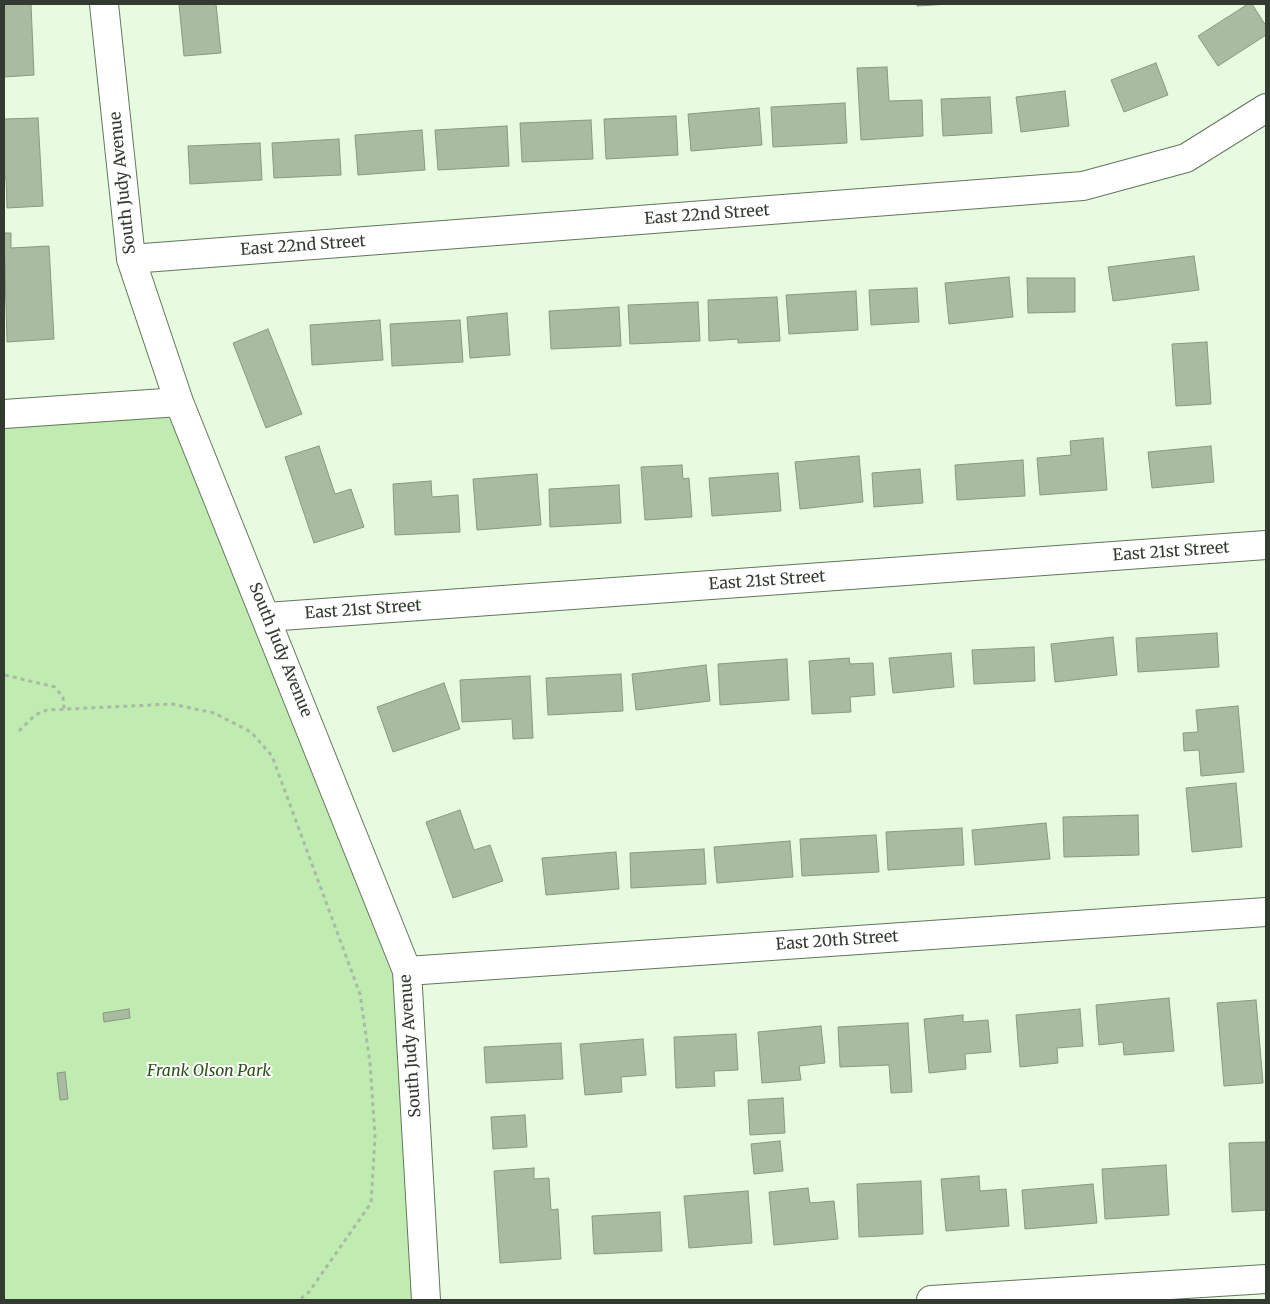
<!DOCTYPE html>
<style>
body{margin:0}
#map{position:relative;width:1270px;height:1304px;overflow:hidden;background:#e6fbdf;font-family:Merriweather,serif}
canvas{display:block}
.frame{position:absolute;inset:0;border:5px solid #333b30;pointer-events:none}
</style>
<div id="map">
<canvas width="1270" height="1304"></canvas>
<div class="frame"></div>
</div>
<script>
const context = document.querySelector('canvas').getContext('2d');
context.lineJoin = 'round';
function fill(path, color) { context.fillStyle = color; context.fill(path, 'evenodd'); }
const toPath = rows => new Path2D(rows.map(r => 'M' + r).join(''));
function trace(path, color, width, dash) { context.strokeStyle = color; context.lineWidth = width; context.lineCap = dash ? 'butt' : 'round'; context.setLineDash(dash || []); context.stroke(path); }
function write(font, color, halo, rows, align = 'center') {
  context.font = font + ' Merriweather,serif'; context.lineWidth = 4; context.setLineDash([]); context.textBaseline = 'middle'; context.strokeStyle = halo; context.fillStyle = color; for (const [text, x, y, turn = 0] of rows) {
    context.save(); context.translate(x, y); context.rotate((+turn || 0) * Math.PI / 180); context.textAlign = isNaN(turn) ? turn : align; if (halo) context.strokeText(text, 0, 0); context.fillText(text, 0, 0); context.restore();
  }
}
fill(toPath([
 [179,402,407,971,429,1300,4,1300,4,414]
]), '#c1ecb1');
const building = toPath([
 [4,4,31,4,34,75,4,77,4,4],
 [179,4,216,4,221,53,184,56,179,4],
 [917,4,949,4,917,6,917,4],
 [1248,4,1252,4,1266,26,1266,35,1218,66,1198,36,1248,4],
 [1156,63,1168,95,1124,112,1111,80,1156,63],
 [887,67,889,101,922,100,923,136,861,140,857,68,887,67],
 [1065,91,1069,126,1021,132,1016,97,1065,91],
 [990,97,992,133,943,136,941,99,990,97],
 [845,103,847,143,773,147,771,107,845,103],
 [759,108,762,145,691,151,688,114,759,108],
 [676,116,678,155,606,159,604,119,676,116],
 [38,118,43,206,7,208,6,178,4,178,4,119,38,118],
 [591,120,593,159,522,162,520,123,591,120],
 [507,126,509,166,438,170,435,130,507,126],
 [422,130,425,170,358,175,355,135,422,130],
 [339,139,341,175,274,178,272,143,339,139],
 [260,143,262,180,190,184,188,146,260,143],
 [4,233,11,233,11,248,49,246,54,339,7,342,4,233],
 [1194,256,1199,290,1113,301,1108,267,1194,256],
 [1009,277,1013,317,949,324,945,283,1009,277],
 [1027,278,1075,278,1075,312,1028,313,1027,278],
 [917,288,919,322,871,325,869,290,917,288],
 [856,291,858,330,789,334,786,295,856,291],
 [777,297,780,341,738,343,738,339,709,341,708,300,777,297],
 [698,302,700,341,630,344,628,305,698,302],
 [619,307,621,346,551,349,549,311,619,307],
 [507,313,510,355,470,358,467,317,507,313],
 [380,320,383,360,312,365,310,325,380,320],
 [460,320,463,362,392,366,390,324,460,320],
 [268,329,302,414,266,428,233,343,268,329],
 [1207,342,1211,404,1176,406,1172,344,1207,342],
 [1103,438,1107,490,1040,495,1037,458,1071,455,1070,441,1103,438],
 [319,446,335,494,351,489,364,527,314,543,285,457,319,446],
 [1211,446,1214,482,1152,488,1148,452,1211,446],
 [859,456,863,502,800,509,795,462,859,456],
 [1023,460,1025,496,957,500,955,465,1023,460],
 [682,465,683,479,689,478,692,517,645,520,641,467,682,465],
 [920,469,923,503,874,507,872,473,920,469],
 [778,473,781,511,712,516,709,478,778,473],
 [537,474,541,525,477,530,473,479,537,474],
 [431,481,432,497,458,495,460,532,395,535,393,484,431,481],
 [619,485,621,523,550,527,549,489,619,485],
 [1217,633,1219,667,1138,672,1136,638,1217,633],
 [1113,637,1117,675,1055,682,1051,644,1113,637],
 [1034,647,1035,681,974,684,972,650,1034,647],
 [951,653,954,687,893,693,889,658,951,653],
 [849,658,850,664,873,663,875,695,850,697,851,712,812,714,809,661,849,658],
 [787,659,789,700,720,705,718,664,787,659],
 [706,665,710,701,636,710,632,674,706,665],
 [621,674,623,711,548,715,546,678,621,674],
 [530,676,533,738,513,739,512,719,462,722,460,680,530,676],
 [444,683,460,729,393,752,377,707,444,683],
 [1238,706,1244,772,1201,776,1199,750,1184,751,1183,733,1198,732,1196,710,1238,706],
 [1236,783,1242,847,1192,852,1186,788,1236,783],
 [460,810,474,850,490,845,503,881,453,898,426,822,460,810],
 [1138,815,1139,855,1064,857,1063,817,1138,815],
 [1046,823,1050,859,975,865,972,830,1046,823],
 [962,828,964,865,888,870,886,832,962,828],
 [876,835,879,872,802,876,800,839,876,835],
 [790,841,793,877,717,883,714,847,790,841],
 [704,849,706,884,631,888,630,853,704,849],
 [616,852,619,889,546,895,542,858,616,852],
 [1169,998,1174,1051,1124,1055,1123,1042,1099,1045,1096,1005,1169,998],
 [1256,1000,1263,1083,1224,1086,1217,1003,1256,1000],
 [129,1009,130,1018,104,1022,103,1013,129,1009],
 [1080,1009,1083,1046,1057,1048,1058,1063,1020,1067,1016,1015,1080,1009],
 [963,1015,963,1022,988,1020,991,1052,965,1054,966,1069,929,1073,924,1019,963,1015],
 [908,1023,912,1092,891,1093,889,1065,840,1067,838,1027,908,1023],
 [821,1026,825,1063,799,1066,801,1080,762,1083,758,1032,821,1026],
 [736,1034,738,1070,714,1071,715,1086,676,1088,674,1037,736,1034],
 [643,1039,646,1075,621,1077,622,1092,585,1095,580,1044,643,1039],
 [561,1043,563,1079,486,1083,484,1047,561,1043],
 [65,1072,68,1099,60,1100,57,1073,65,1072],
 [783,1098,785,1133,750,1135,748,1100,783,1098],
 [525,1115,527,1147,493,1149,491,1117,525,1115],
 [780,1141,783,1171,754,1174,751,1144,780,1141],
 [1266,1142,1266,1210,1232,1212,1229,1143,1266,1142],
 [1166,1165,1169,1215,1105,1219,1102,1169,1166,1165],
 [534,1168,534,1179,549,1178,551,1210,558,1209,561,1259,500,1263,494,1171,534,1168],
 [979,1176,980,1191,1006,1189,1009,1226,946,1231,941,1179,979,1176],
 [921,1181,923,1234,859,1237,857,1184,921,1181],
 [1093,1184,1097,1223,1025,1229,1022,1190,1093,1184],
 [808,1188,810,1203,834,1201,838,1239,774,1245,769,1192,808,1188],
 [748,1191,752,1243,689,1248,684,1196,748,1191],
 [660,1212,662,1251,594,1254,592,1216,660,1212]
]);
fill(building, '#a9bca2');
trace(building, '#879a81', 1);
const minor = toPath([
 [104,4,131,259,179,402,407,971,426,1300],
 [131,259,1083,186,1186,158,1266,108],
 [4,414,179,402],
 [267,617,1266,545],
 [407,971,1266,912],
 [931,1300,1266,1279]
]);
trace(minor, '#64755d', 30);
trace(toPath([
 [5,675,55,687,63,697,64,709],
 [19,731,35,715,47,710,172,704,214,713,251,732,272,756,360,994,370,1063,375,1137,371,1203,309,1292,299,1300]
]), '#aabba4', 3, [4, 4]);
trace(minor, '#fff', 28);
write('16px', '#333b30', '#fff', [
 ["South Judy Avenue",123,183,-96],
 ["East 22nd Street",707,215,-4],
 ["East 22nd Street",303,246,-4],
 ["East 21st Street",1171,552,-4],
 ["East 21st Street",767,581,-4],
 ["East 21st Street",363,610,-4],
 ["South Judy Avenue",280,650,68],
 ["East 20th Street",837,941,-4],
 ["South Judy Avenue",411,1046,-94]
]);
write('italic 16px', '#2a5217', '#fff', [
 ["Frank Olson Park",209,1071]
]);
</script>
